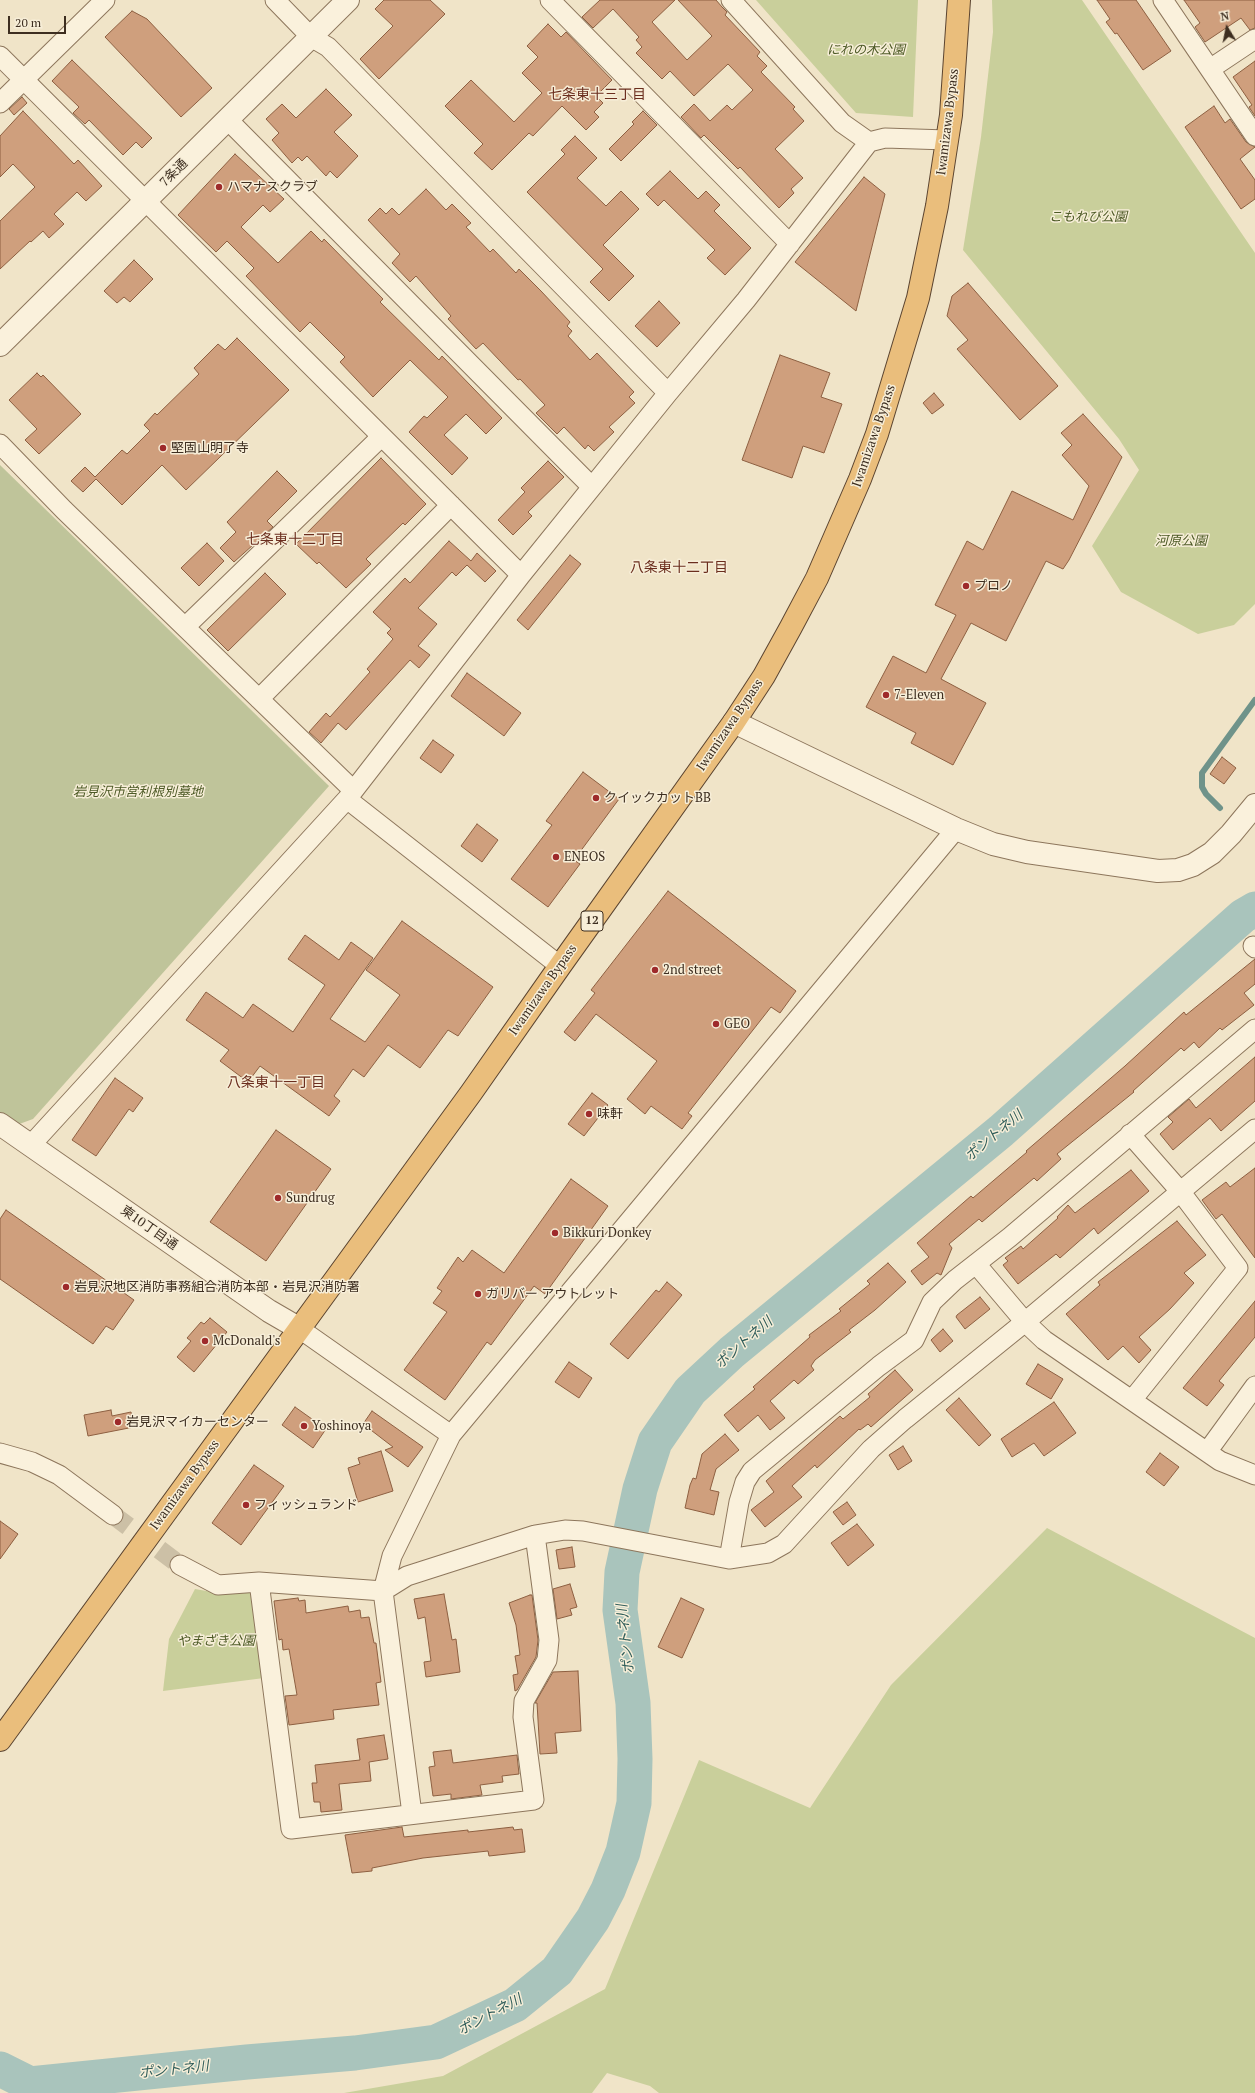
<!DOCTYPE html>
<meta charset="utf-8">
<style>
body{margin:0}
#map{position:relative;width:1255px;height:2093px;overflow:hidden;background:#f0e4c8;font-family:"PT Serif",serif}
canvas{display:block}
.north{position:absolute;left:1207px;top:8px;width:40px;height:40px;-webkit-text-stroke:3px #f7eed8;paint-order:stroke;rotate:350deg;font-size:11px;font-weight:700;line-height:16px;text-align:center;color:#3d2e20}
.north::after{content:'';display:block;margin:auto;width:14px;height:18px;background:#3d2e20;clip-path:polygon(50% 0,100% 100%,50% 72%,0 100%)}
.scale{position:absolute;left:8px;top:16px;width:58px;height:18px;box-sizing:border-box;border:2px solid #3d2e20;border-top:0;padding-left:5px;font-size:12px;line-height:14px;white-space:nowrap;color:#3d2e20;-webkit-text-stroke:3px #f7eed8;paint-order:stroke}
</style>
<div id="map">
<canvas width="1255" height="2093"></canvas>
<div class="north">N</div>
<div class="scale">20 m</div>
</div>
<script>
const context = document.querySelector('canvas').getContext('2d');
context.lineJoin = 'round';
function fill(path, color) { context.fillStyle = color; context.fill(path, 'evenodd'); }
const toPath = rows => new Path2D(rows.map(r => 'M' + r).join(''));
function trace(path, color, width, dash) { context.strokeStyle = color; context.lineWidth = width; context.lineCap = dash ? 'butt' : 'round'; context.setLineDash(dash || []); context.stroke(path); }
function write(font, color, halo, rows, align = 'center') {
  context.font = font + ' "PT Serif","Noto Sans JP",serif'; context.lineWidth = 3; context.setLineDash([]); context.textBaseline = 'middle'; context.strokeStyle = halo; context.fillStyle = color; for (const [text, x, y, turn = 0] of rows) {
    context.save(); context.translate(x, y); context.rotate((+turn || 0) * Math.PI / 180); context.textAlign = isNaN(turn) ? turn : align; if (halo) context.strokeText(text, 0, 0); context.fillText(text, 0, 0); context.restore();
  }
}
fill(toPath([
 [756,0,918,0,913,117,856,113],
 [992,0,1082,0,1255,253,1255,604,1234,625,1198,634,1121,592,1092,546,1139,470,1119,439,963,250,981,137,993,32],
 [1047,1528,1255,1638,1255,2093,659,2093,650,2086,607,2073,592,2093,344,2093,443,2076,605,1989,699,1760,810,1808,891,1685],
 [195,1589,218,1593,254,1589,264,1678,163,1691,169,1639]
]), '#c9cf9b');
fill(toPath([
 [0,465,329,786,33,1119,0,1131]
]), '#bfc49a');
trace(toPath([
 [1220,808,1206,794,1202,787,1202,773,1255,700]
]), '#6f938a', 6);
trace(toPath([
 [0,2069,30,2084,247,2062,355,2053,436,2042,515,2005,557,1971,593,1919,608,1890,623,1852,634,1803,635,1759,633,1703,620,1610,622,1572,640,1489,655,1442,690,1391,732,1352,1001,1131,1243,916,1255,909]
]), '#a9c4bc', 35);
const building = toPath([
 [384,0,430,0,445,14,379,79,360,59,393,26,375,9,384,0],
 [600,0,675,0,652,22,687,60,712,36,678,0,716,0,722,7,727,12,725,15,760,52,757,56,767,66,761,72,795,107,793,109,804,121,775,149,803,178,791,189,794,193,779,208,740,167,738,169,704,135,701,138,681,117,694,104,710,121,727,105,732,110,753,90,728,64,694,96,670,71,662,79,636,53,642,47,636,40,639,37,613,9,593,28,582,17,600,0],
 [1097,0,1136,0,1171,51,1143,70,1117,33,1115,34,1106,22,1110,19,1097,0],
 [1184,0,1255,0,1255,28,1250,30,1241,18,1205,42,1195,27,1200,23,1184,0],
 [132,11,147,19,212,88,181,117,105,37,132,11],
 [548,24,561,37,566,32,612,80,596,96,603,103,594,112,599,117,586,130,562,106,533,136,529,133,492,170,474,153,483,144,445,106,471,80,514,122,542,93,522,73,538,57,527,46,548,24],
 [72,60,152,138,142,148,136,142,123,155,89,120,85,124,73,113,79,107,52,81,72,60],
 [1255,61,1255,116,1249,107,1252,105,1233,77,1255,61],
 [326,89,352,115,334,132,358,156,337,178,330,171,326,176,307,156,302,161,298,157,292,163,272,140,279,133,266,119,282,104,296,118,326,89],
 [22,97,27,103,14,115,9,109,22,97],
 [1214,106,1225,123,1230,119,1246,142,1255,147,1240,159,1255,180,1255,199,1241,209,1185,127,1214,106],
 [23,111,74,164,78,160,102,186,86,201,77,192,54,214,64,224,49,238,43,231,31,242,30,241,0,269,0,221,35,187,13,164,0,177,0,136,23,111],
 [643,111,657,125,621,161,609,149,634,124,632,122,643,111],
 [575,136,597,158,577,178,606,206,621,191,639,209,603,245,634,276,609,301,590,282,603,269,527,192,565,154,561,150,575,136],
 [235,154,284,199,270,212,263,205,241,227,278,263,311,231,322,242,324,239,383,299,380,302,439,360,442,356,502,418,486,434,466,414,444,435,468,458,452,475,409,432,424,416,427,418,448,397,410,360,373,397,340,362,345,357,310,322,300,332,246,276,254,268,227,241,216,252,178,215,235,154],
 [670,171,698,199,706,191,720,205,714,211,751,248,725,275,707,258,715,250,664,200,658,206,646,194,670,171],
 [864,177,885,194,856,311,795,262,864,177],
 [426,189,446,210,452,204,471,223,466,227,490,252,493,249,516,273,519,269,541,291,570,322,567,326,572,331,568,336,590,360,597,353,634,392,629,397,635,403,609,427,614,432,594,451,588,445,585,449,564,427,557,434,536,413,545,405,520,379,518,380,483,343,476,349,448,319,451,316,416,276,410,282,392,263,400,254,368,220,380,208,386,214,392,208,399,215,426,189],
 [134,260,153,279,130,302,124,297,117,303,104,291,134,260],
 [968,283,1058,386,1020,420,957,349,968,340,947,316,952,296,968,283],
 [659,301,680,323,657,347,635,326,659,301],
 [237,338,289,390,186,490,162,465,122,505,96,479,83,492,71,481,85,467,95,477,122,450,127,454,150,431,144,425,155,413,157,415,199,374,194,368,218,344,225,350,237,338],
 [780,355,830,373,821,397,842,404,824,453,803,446,792,478,742,460,780,355],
 [37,373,41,377,43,375,81,414,39,454,25,440,37,429,9,400,37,373],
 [934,393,944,405,932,414,923,403,934,393],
 [1083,414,1122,457,1069,560,1063,569,1046,561,1006,641,971,623,941,679,986,703,953,765,911,743,916,733,866,707,893,656,926,673,956,615,935,605,967,541,983,550,1012,491,1073,520,1089,486,1062,455,1072,445,1061,433,1083,414],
 [381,458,426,504,405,525,403,523,366,559,371,564,346,588,319,562,317,564,296,544,381,458],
 [548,461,564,477,528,512,532,516,513,535,498,520,525,492,521,488,548,461],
 [277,471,297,491,267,521,273,527,234,562,220,548,236,532,227,522,277,471],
 [449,541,471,561,477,553,496,571,485,582,467,565,456,576,452,572,418,608,437,624,418,646,430,655,419,668,410,660,346,730,338,723,321,743,309,732,326,713,330,717,370,672,367,669,393,639,387,633,391,629,373,612,405,578,410,583,449,541],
 [207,543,224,561,199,586,181,568,207,543],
 [570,555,581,564,528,630,517,620,570,555],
 [265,573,286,594,228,651,207,630,265,573],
 [467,673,521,713,504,736,451,696,467,673],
 [433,740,454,755,441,773,420,758,433,740],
 [1222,757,1236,768,1224,784,1210,774,1222,757],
 [583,772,619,799,574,860,580,864,548,907,511,879,552,825,546,821,583,772],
 [477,824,498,840,482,862,461,846,477,824],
 [668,891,796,991,780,1013,771,1007,688,1113,692,1116,682,1129,651,1106,645,1114,627,1099,657,1061,596,1014,575,1041,564,1032,595,993,591,990,668,891],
 [402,921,493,987,458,1036,448,1030,420,1068,388,1045,364,1077,353,1069,334,1096,340,1101,329,1116,260,1066,248,1082,220,1061,229,1050,186,1020,206,992,243,1018,253,1004,293,1032,325,985,288,959,305,935,339,960,351,942,373,958,330,1019,365,1042,400,995,366,970,402,921],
 [1255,959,1255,984,1244,993,1254,1005,1222,1030,1220,1028,1199,1048,1194,1042,1184,1051,1181,1048,1133,1091,1134,1092,1057,1154,1061,1159,1037,1181,1034,1178,982,1222,979,1219,949,1244,952,1248,941,1275,937,1273,922,1285,911,1271,929,1257,917,1243,971,1196,973,1198,1027,1152,1026,1151,1125,1066,1184,1012,1186,1015,1255,959],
 [1255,1057,1255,1101,1221,1131,1210,1118,1173,1150,1160,1134,1173,1122,1168,1117,1189,1099,1196,1108,1255,1057],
 [115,1078,143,1098,133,1112,129,1109,96,1156,72,1140,115,1078],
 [592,1093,608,1105,584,1136,568,1124,592,1093],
 [276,1130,331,1169,266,1261,210,1222,276,1130],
 [1255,1168,1255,1258,1222,1214,1216,1219,1202,1200,1226,1182,1230,1187,1255,1168],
 [1131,1170,1149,1191,1098,1234,1094,1228,1060,1258,1056,1254,1018,1284,1003,1265,1008,1261,1005,1258,1021,1246,1023,1249,1058,1218,1057,1217,1068,1205,1075,1213,1131,1170],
 [571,1179,608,1206,545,1294,534,1286,491,1345,487,1342,445,1400,404,1370,447,1312,433,1303,442,1291,437,1288,458,1257,463,1262,472,1250,504,1273,571,1179],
 [6,1210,134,1300,113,1330,106,1326,93,1344,0,1279,0,1219,6,1210],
 [1177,1221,1206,1255,1184,1273,1194,1283,1170,1309,1139,1337,1151,1350,1139,1363,1123,1346,1108,1360,1066,1314,1100,1285,1098,1282,1177,1221],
 [888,1263,906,1282,875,1310,849,1330,851,1332,815,1360,811,1366,814,1370,798,1384,794,1380,770,1401,785,1418,770,1430,758,1415,738,1432,724,1415,755,1389,753,1387,810,1337,809,1335,841,1311,839,1309,870,1284,867,1281,888,1263],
 [667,1282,682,1295,628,1359,610,1344,656,1290,659,1292,667,1282],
 [980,1297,990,1309,965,1329,956,1317,957,1315,980,1297],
 [1255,1301,1255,1337,1219,1381,1224,1385,1207,1406,1183,1388,1255,1301],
 [210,1318,227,1332,194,1372,177,1357,191,1341,187,1338,201,1322,204,1324,210,1318],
 [943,1329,953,1341,940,1352,931,1340,943,1329],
 [569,1362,592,1378,579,1398,555,1382,569,1362],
 [1038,1364,1063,1379,1051,1399,1026,1384,1038,1364],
 [895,1370,913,1390,871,1427,868,1424,860,1430,859,1429,817,1468,815,1465,792,1486,802,1497,765,1527,751,1510,774,1492,766,1481,840,1416,843,1419,870,1397,868,1394,895,1370],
 [959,1398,991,1435,979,1446,946,1410,959,1398],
 [1054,1402,1076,1433,1044,1456,1034,1443,1012,1457,1001,1439,1054,1402],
 [295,1407,326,1429,313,1448,282,1425,295,1407],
 [111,1410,112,1416,131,1412,134,1427,88,1436,84,1415,111,1410],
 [372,1411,423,1447,408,1467,385,1450,393,1447,363,1424,372,1411],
 [725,1434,739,1450,716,1469,710,1490,719,1492,714,1515,685,1508,690,1485,693,1478,696,1479,702,1454,725,1434],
 [903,1446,912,1461,898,1470,889,1455,903,1446],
 [381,1451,393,1491,358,1502,348,1468,360,1464,358,1458,381,1451],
 [1160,1453,1179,1467,1164,1486,1146,1472,1160,1453],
 [254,1465,284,1486,241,1545,212,1523,254,1465],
 [847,1502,856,1515,843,1525,833,1512,847,1502],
 [0,1521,18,1534,0,1559,0,1521],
 [857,1524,874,1545,848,1566,831,1543,857,1524],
 [572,1547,575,1567,559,1569,556,1550,572,1547],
 [570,1584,577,1607,570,1609,572,1615,557,1619,553,1589,570,1584],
 [444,1594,452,1640,456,1639,460,1672,426,1677,424,1662,431,1661,425,1617,418,1619,414,1599,444,1594],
 [530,1595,532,1595,538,1640,536,1657,517,1690,515,1691,513,1675,518,1674,515,1656,520,1655,516,1625,509,1603,530,1595],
 [298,1598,299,1601,305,1600,306,1613,348,1606,349,1612,360,1610,361,1618,369,1617,374,1643,376,1643,381,1682,376,1683,379,1705,333,1710,334,1719,289,1725,285,1696,297,1695,289,1649,283,1650,282,1639,279,1640,274,1601,298,1598],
 [681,1598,704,1609,682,1658,658,1647,681,1598],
 [578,1671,581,1731,555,1733,557,1753,540,1754,537,1703,535,1703,553,1672,578,1671],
 [384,1735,388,1759,369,1762,371,1781,339,1784,342,1810,321,1812,320,1802,314,1802,312,1783,317,1783,315,1765,360,1760,357,1739,384,1735],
 [451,1750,453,1763,517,1755,519,1774,502,1776,503,1782,480,1785,482,1795,451,1799,451,1794,433,1796,429,1767,435,1766,433,1752,451,1750],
 [402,1827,404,1837,468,1830,468,1832,513,1827,514,1830,522,1829,525,1852,489,1856,488,1851,423,1858,372,1868,372,1871,352,1873,345,1835,402,1827]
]);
fill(building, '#cf9f7d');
trace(building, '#8d5f41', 1);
trace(toPath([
 [113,1515,180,1565]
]), '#ccc0a6', 19, [19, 10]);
const minor = toPath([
 [275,0,311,37,328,47,668,393],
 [550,0,790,244],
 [731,0,842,123,869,142],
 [1163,0,1255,136],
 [0,56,521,575],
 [1210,69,1255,39],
 [0,103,105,0],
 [228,120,592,487],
 [0,444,64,510,353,790],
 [185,627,381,437],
 [259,699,451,505],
 [347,799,560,966],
 [1253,946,1255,948],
 [1130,1134,1180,1191,1238,1268,1132,1400],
 [30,1146,347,799,521,575,668,393,746,300,869,142,885,138,947,140],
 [976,1264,1025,1322,1044,1340,1220,1461,1255,1475],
 [300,1329,451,1435],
 [1207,1452,1255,1386],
 [0,1453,32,1462,59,1475,113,1515],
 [535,1535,407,1576,383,1591,392,1556,451,1435,956,829],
 [729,1559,739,1502,745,1482,752,1471,879,1366,914,1340,932,1302,955,1280,1010,1237,1255,1029],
 [180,1565,218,1585,259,1582,291,1829,534,1800,523,1717,524,1701,547,1660,549,1640,535,1535,565,1530,583,1531,729,1559,768,1553,784,1544,871,1449,905,1419,1025,1322,1255,1129],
 [259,1582,383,1591,412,1814]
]);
const tertiary = toPath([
 [0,345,348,0],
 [734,722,956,829,993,844,1027,852,1158,871,1178,870,1193,865,1212,853,1231,834,1255,805],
 [0,1124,269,1311,300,1329]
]);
const trunk = toPath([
 [0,1740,471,1093,560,966,734,722,764,676,791,627,817,578,860,479,877,434,918,298,937,206,944,160,951,115,959,0]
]);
trace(minor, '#8d765c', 21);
trace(tertiary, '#8d765c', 24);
trace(trunk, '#5b4430', 24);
trace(minor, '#faf1dc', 19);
trace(tertiary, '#faf1dc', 22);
trace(trunk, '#eabe7c', 22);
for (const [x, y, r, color] of [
 [219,187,4,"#9e2a2b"],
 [163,448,4,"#9e2a2b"],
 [966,586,4,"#9e2a2b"],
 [886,695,4,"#9e2a2b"],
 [596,798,4,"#9e2a2b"],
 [556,857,4,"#9e2a2b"],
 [655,970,4,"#9e2a2b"],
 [716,1024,4,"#9e2a2b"],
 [589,1114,4,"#9e2a2b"],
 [278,1198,4,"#9e2a2b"],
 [555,1233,4,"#9e2a2b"],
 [66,1287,4,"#9e2a2b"],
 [478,1294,4,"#9e2a2b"],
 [205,1341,4,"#9e2a2b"],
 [118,1422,4,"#9e2a2b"],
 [304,1426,4,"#9e2a2b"],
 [246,1505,4,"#9e2a2b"]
]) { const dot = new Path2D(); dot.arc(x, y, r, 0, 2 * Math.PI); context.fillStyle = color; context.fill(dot); trace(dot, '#f7eed8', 1.5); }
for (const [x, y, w] of [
 [592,921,22]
]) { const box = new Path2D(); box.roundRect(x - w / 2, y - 10, w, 20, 3); context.fillStyle = '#f7eed8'; context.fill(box); trace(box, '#3d2e20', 1); }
write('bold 12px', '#3d2e20', null, [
 ["12",592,921]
]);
write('italic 13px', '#4d5a26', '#f7eed8', [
 ["にれの木公園",866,50],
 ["こもれび公園",1088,217],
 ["河原公園",1181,541],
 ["岩見沢市営利根別墓地",138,792],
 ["やまざき公園",216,1641]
]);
write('13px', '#3d2e20', '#f7eed8', [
 ["Iwamizawa Bypass",948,122,-83],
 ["7条通",174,173,-45],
 ["Iwamizawa Bypass",874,436,-71],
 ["Iwamizawa Bypass",730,725,-56],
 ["Iwamizawa Bypass",543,990,-55],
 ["東10丁目通",149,1228,35],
 ["Iwamizawa Bypass",185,1485,-54]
]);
write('13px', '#3d2e20', '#f7eed8', [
 ["ハマナスクラブ",227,187],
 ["堅固山明了寺",171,448],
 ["プロノ",974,586],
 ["7-Eleven",894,695],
 ["クイックカットBB",604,798],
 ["ENEOS",564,857],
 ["2nd street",663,970],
 ["GEO",724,1024],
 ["味軒",597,1114],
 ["Sundrug",286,1198],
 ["Bikkuri Donkey",563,1233],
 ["岩見沢地区消防事務組合消防本部・岩見沢消防署",74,1287],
 ["ガリバー アウトレット",486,1294],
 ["McDonald's",213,1341],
 ["岩見沢マイカーセンター",126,1422],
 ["Yoshinoya",312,1426],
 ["フィッシュランド",254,1505]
], 'left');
write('14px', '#6b2e1e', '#f7eed8', [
 ["七条東十三丁目",597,95],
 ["七条東十二丁目",295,540],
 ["八条東十二丁目",679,568],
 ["八条東十一丁目",276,1083]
]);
write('italic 14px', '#2f5d5a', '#f7eed8', [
 ["ポントネ川",994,1136,-40],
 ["ポントネ川",744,1343,-41],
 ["ポントネ川",626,1639,-96],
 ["ポントネ川",490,2015,-28],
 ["ポントネ川",174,2070,-6]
]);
</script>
